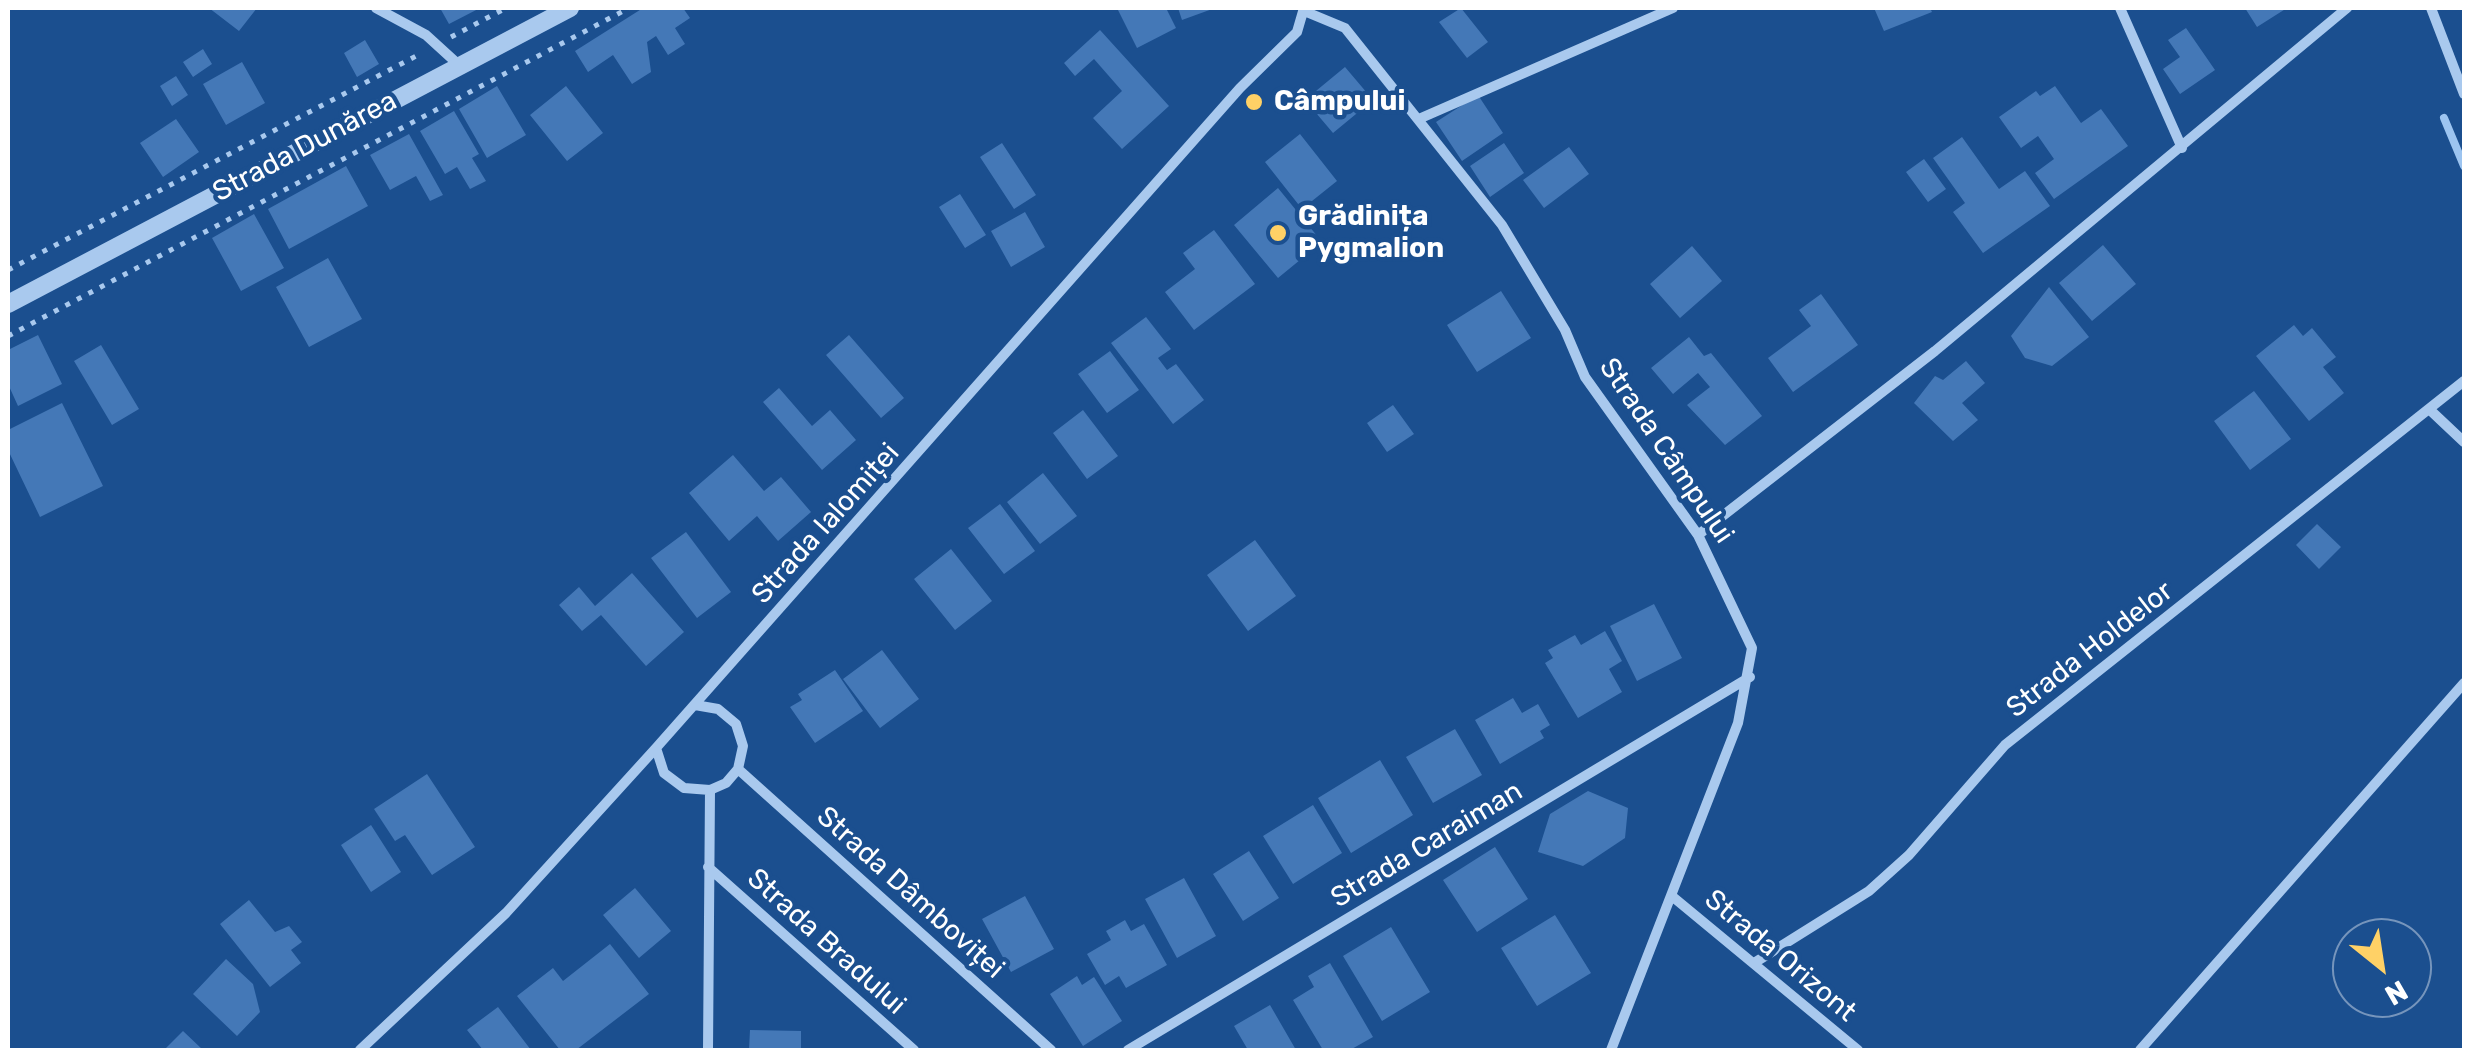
<!DOCTYPE html>
<meta charset="utf-8">
<style>
body{margin:0}
#map{position:relative;width:2472px;height:1058px;overflow:hidden;background:#1b4f8f;font-family:Rubik,sans-serif}
canvas{display:block}
.frame{position:absolute;inset:0;border:10px solid #fff;pointer-events:none}
.north{position:absolute;left:2332px;top:918px;width:100px;height:100px;box-sizing:border-box;background:#1b4f8f;border:2px solid #7695bc;border-radius:50%;rotate:150deg;font-size:28px;font-weight:700;line-height:40px;text-align:center;color:#fff}
.north::after{content:'';display:block;margin:auto;width:35px;height:45px;background:#ffd166;clip-path:polygon(50% 0,100% 100%,50% 72%,0 100%)}
</style>
<div id="map">
<canvas width="2472" height="1058"></canvas>
<div class="frame"></div>
<div class="north">N</div>
</div>
<script>
const context = document.querySelector('canvas').getContext('2d');
context.lineJoin = 'round';
const toPath = rows => new Path2D(rows.map(r => 'M' + r).join(''));
function trace(path, color, width, dash) { context.strokeStyle = color; context.lineWidth = width; context.lineCap = dash ? 'butt' : 'round'; context.setLineDash(dash || []); context.stroke(path); }
function fill(path, color) { context.fillStyle = color; context.fill(path, 'evenodd'); }
function write(font, color, halo, rows, align = 'center') {
  context.font = font + ' Rubik,sans-serif'; context.lineWidth = 9; context.setLineDash([]); context.textBaseline = 'middle'; context.strokeStyle = halo; context.fillStyle = color; for (const [text, x, y, turn = 0] of rows) {
    context.save(); context.translate(x, y); context.rotate((+turn || 0) * Math.PI / 180); context.textAlign = isNaN(turn) ? turn : align; if (halo) context.strokeText(text, 0, 0); context.fillText(text, 0, 0); context.restore();
  }
}
trace(toPath([
 [2444,118,2464,166]
]), '#9cc4f0', 8);
fill(toPath([
 [209,8,257,8,239,31],
 [440,8,480,8,449,24],
 [643,8,683,8,690,18,675,28,685,44,668,55,656,36,647,42,651,72,632,84,613,55,588,72,575,51],
 [1117,8,1166,8,1176,28,1137,48],
 [1178,8,1215,8,1182,20],
 [1461,8,1488,42,1467,58,1439,22],
 [1874,8,1930,8,1932,12,1884,31],
 [2245,8,2287,8,2257,27],
 [2186,28,2215,70,2180,94,2163,69,2180,57,2168,40],
 [1100,30,1169,106,1122,149,1093,118,1122,91,1094,59,1075,76,1064,63],
 [365,40,379,64,357,77,344,53],
 [203,49,212,64,193,77,183,62],
 [242,62,265,103,226,125,203,84],
 [1345,67,1373,100,1333,133,1305,100],
 [176,76,188,95,172,106,160,86],
 [497,86,526,135,487,158,459,109],
 [566,86,603,133,567,161,530,115],
 [2055,86,2081,123,2101,109,2128,146,2054,199,2035,173,2054,159,2038,136,2021,148,1999,117,2036,91,2040,96],
 [1478,95,1503,133,1462,161,1436,122],
 [454,111,479,154,472,158,486,181,470,189,457,167,445,174,420,131],
 [176,119,199,152,163,177,140,143],
 [409,134,443,195,430,201,416,176,390,190,370,155],
 [1300,134,1337,181,1302,209,1265,162],
 [1962,137,1999,189,2025,171,2050,206,1983,253,1953,212,1965,203,1933,158],
 [1002,143,1036,195,1014,209,980,157],
 [1504,143,1524,173,1490,197,1470,166],
 [1569,147,1589,174,1544,208,1523,180],
 [1924,159,1946,189,1928,202,1906,172],
 [346,166,368,206,289,249,268,209],
 [1278,188,1322,242,1278,278,1234,225],
 [960,194,986,235,965,248,939,207],
 [1025,212,1045,247,1011,267,991,231],
 [254,214,284,268,241,291,212,238],
 [1214,230,1255,284,1194,330,1165,292,1195,269,1183,253],
 [2103,245,2136,284,2092,321,2059,283],
 [1692,246,1722,281,1680,318,1650,284],
 [328,258,362,319,309,347,276,287],
 [2049,287,2089,337,2052,366,2025,358,2011,336],
 [1501,291,1531,338,1477,372,1447,325],
 [1821,294,1858,345,1793,392,1768,358,1811,326,1799,310],
 [1146,317,1171,349,1158,358,1167,370,1176,364,1204,400,1173,424,1111,343],
 [2294,325,2303,336,2312,328,2336,357,2323,367,2344,393,2309,421,2256,356],
 [38,335,62,384,18,406,8,384,8,350],
 [849,335,904,398,881,418,826,355],
 [1689,337,1704,356,1711,353,1762,416,1725,445,1687,405,1710,387,1698,373,1673,394,1651,368],
 [101,345,139,409,112,425,74,361],
 [1110,351,1139,390,1107,413,1078,374],
 [1966,361,1985,383,1962,403,1978,420,1953,441,1914,403,1935,376,1943,380],
 [779,388,812,426,830,410,856,440,822,470,763,402],
 [2254,391,2291,439,2250,470,2214,421],
 [62,403,103,486,40,517,8,450,8,430],
 [1393,405,1414,434,1387,452,1367,423],
 [1083,410,1118,456,1087,479,1053,433],
 [733,455,764,491,781,477,811,512,778,541,757,516,729,541,689,493],
 [1043,473,1077,516,1040,544,1007,502],
 [1000,504,1035,551,1004,574,968,528],
 [2317,524,2341,547,2319,569,2296,545],
 [686,532,731,592,697,618,651,558],
 [1255,540,1296,596,1248,631,1207,575],
 [951,549,992,601,955,630,914,579],
 [632,573,684,632,646,666,601,615,582,631,559,605,579,587,595,606],
 [1654,604,1682,658,1637,681,1610,626],
 [1605,631,1622,661,1609,669,1622,692,1578,718,1545,663,1553,658,1548,650,1575,635,1581,645],
 [882,650,919,699,880,728,843,679],
 [835,670,863,711,815,743,790,707,802,700,798,694],
 [1513,698,1522,713,1538,704,1550,725,1540,731,1544,738,1500,764,1475,720],
 [1455,729,1482,775,1433,803,1406,757],
 [1380,760,1413,815,1351,853,1318,798],
 [427,774,475,847,432,875,405,835,395,841,374,809],
 [1588,791,1628,808,1625,838,1583,866,1538,852,1550,814],
 [1313,805,1342,853,1293,884,1263,836],
 [371,825,401,872,371,892,341,845],
 [1495,847,1528,899,1477,932,1443,880],
 [1249,851,1279,898,1243,921,1213,874],
 [1184,878,1216,936,1177,958,1145,899],
 [635,888,671,931,639,958,603,915],
 [1025,896,1054,949,1011,972,982,919],
 [249,900,275,932,289,926,302,942,291,950,301,963,270,987,220,924],
 [1555,915,1591,973,1537,1006,1501,948],
 [1125,920,1131,931,1144,924,1167,965,1126,988,1119,976,1105,985,1087,954,1111,940,1106,931],
 [1391,927,1430,992,1382,1021,1343,956],
 [610,944,649,994,576,1050,560,1050,517,996,553,968,563,981],
 [226,959,253,984,260,1012,237,1036,193,994],
 [1330,963,1373,1037,1350,1050,1323,1050,1293,1000,1314,987,1308,976],
 [1077,976,1082,985,1094,977,1122,1021,1083,1046,1050,994],
 [1270,1005,1296,1050,1248,1050,1234,1026],
 [498,1007,531,1050,483,1050,467,1030],
 [750,1030,801,1031,801,1050,749,1050],
 [183,1031,203,1050,164,1050]
]), '#4478b7');
trace(toPath([
 [451,37,506,8],
 [8,270,420,54],
 [8,336,629,8]
]), '#a9c9ee', 5, [5, 8]);
trace(toPath([
 [376,8,426,35,460,66],
 [2120,8,2182,148],
 [2431,8,2464,94],
 [1304,11,1345,28,1502,225,1565,330,1585,377,1698,535,1752,648,1738,723,1611,1050],
 [1421,118,1673,8],
 [2429,409,2464,442],
 [1698,535,1935,351,2347,8],
 [656,748,664,773,684,788,710,790,726,783,738,769,743,746,736,724,718,709,695,705],
 [738,769,1051,1050],
 [708,867,914,1050],
 [1673,897,1858,1050],
 [1754,963,1869,891,1909,855,2005,745,2464,381],
 [360,1050,506,913,656,748,1240,88,1297,32,1304,8],
 [708,1050,710,790],
 [1128,1050,1750,677],
 [2140,1050,2464,683]
]), '#a9c9ee', 10);
trace(toPath([
 [8,304,570,8]
]), '#a9c9ee', 18);
for (const [x, y, r, color] of [
 [1254,102,10,"#ffd166"],
 [1278,233,10,"#ffd166"]
]) { const dot = new Path2D(); dot.arc(x, y, r, 0, 2 * Math.PI); context.fillStyle = color; context.fill(dot); trace(dot, '#1b4f8f', 4); }
write('bold 28px', '#fff', '#1b4f8f', [
 ["Câmpului",1274,102],
 ["Grădinița",1298,217],
 ["Pygmalion",1298,249]
], 'left');
write('28px', '#fff', '#1b4f8f', [
 ["Strada Dunărea",305,147,-28],
 ["Strada Câmpului",1666,451,56],
 ["Strada Ialomiței",826,524,-48],
 ["Strada Holdelor",2090,650,-38],
 ["Strada Caraiman",1427,845,-31],
 ["Strada Dâmboviței",910,893,42],
 ["Strada Bradului",826,942,42],
 ["Strada Orizont",1780,956,40]
]);
</script>
